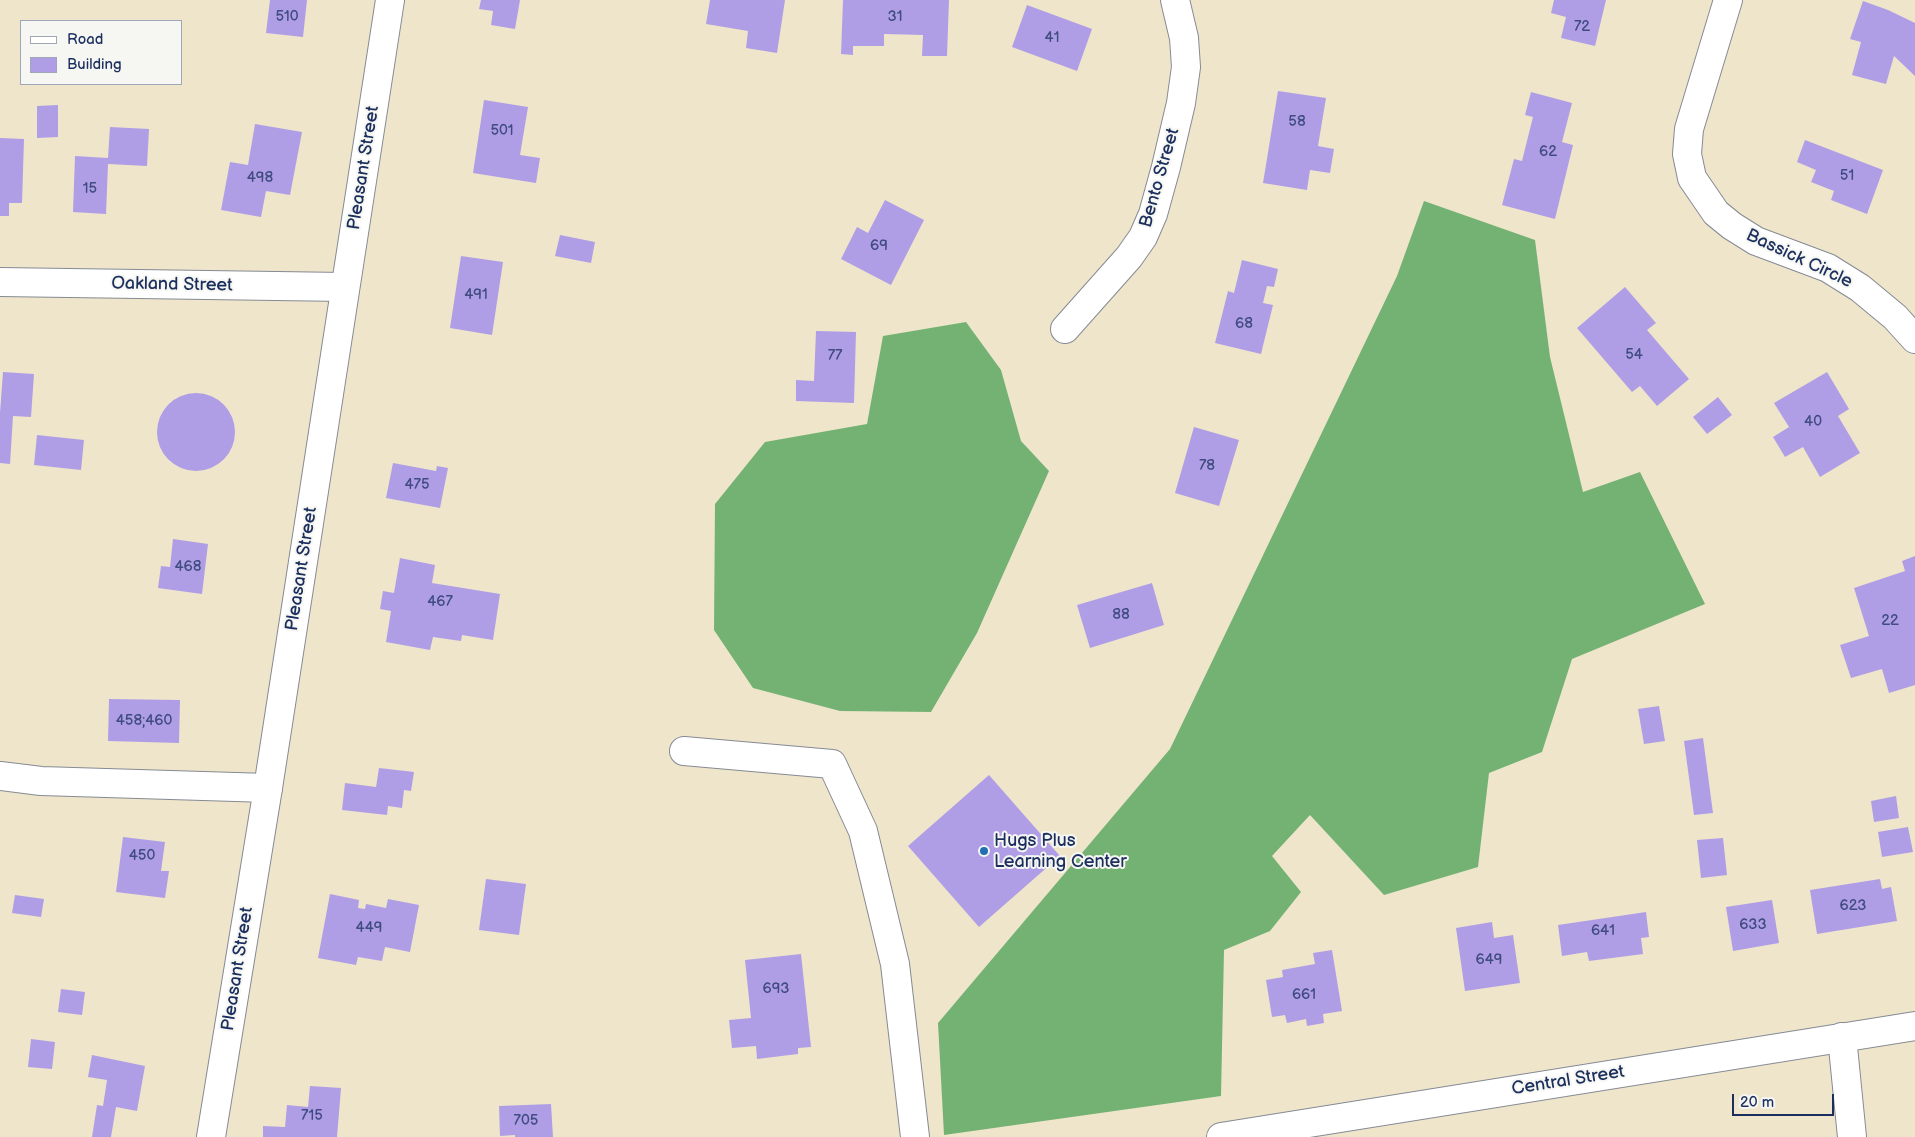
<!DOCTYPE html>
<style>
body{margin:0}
#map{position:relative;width:1915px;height:1137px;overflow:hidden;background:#efe5cb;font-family:"Balsamiq Sans",sans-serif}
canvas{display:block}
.legend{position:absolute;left:20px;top:20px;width:162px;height:65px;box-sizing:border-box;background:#f6f6f2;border:1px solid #9ea6b7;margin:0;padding:6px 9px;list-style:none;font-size:15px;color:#1b2f5e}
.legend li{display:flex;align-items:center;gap:10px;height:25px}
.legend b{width:25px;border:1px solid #9ea6b7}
.scale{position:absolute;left:1732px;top:1094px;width:102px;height:22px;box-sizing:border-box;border:2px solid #1b2f5e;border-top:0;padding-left:6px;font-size:15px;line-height:18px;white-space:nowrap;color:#1b2f5e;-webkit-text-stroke:4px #f6f6f2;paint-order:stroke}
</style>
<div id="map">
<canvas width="1915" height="1137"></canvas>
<ul class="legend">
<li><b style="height:6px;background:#fff"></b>Road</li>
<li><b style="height:14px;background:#af9ee6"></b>Building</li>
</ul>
<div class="scale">20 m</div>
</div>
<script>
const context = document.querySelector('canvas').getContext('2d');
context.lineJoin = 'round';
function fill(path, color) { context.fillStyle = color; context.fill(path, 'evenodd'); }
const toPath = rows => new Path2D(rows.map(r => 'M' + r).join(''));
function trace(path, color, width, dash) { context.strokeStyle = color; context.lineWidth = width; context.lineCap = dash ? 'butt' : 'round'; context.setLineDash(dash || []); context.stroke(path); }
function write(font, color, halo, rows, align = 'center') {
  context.font = font + ' "Balsamiq Sans",sans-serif'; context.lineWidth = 4; context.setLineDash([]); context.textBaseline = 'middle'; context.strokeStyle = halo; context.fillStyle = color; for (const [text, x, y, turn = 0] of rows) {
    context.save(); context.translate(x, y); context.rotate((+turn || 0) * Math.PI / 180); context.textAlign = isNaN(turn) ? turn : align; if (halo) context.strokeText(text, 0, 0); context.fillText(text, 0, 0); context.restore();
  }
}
fill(toPath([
 [1424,201,1535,240,1550,357,1583,492,1640,472,1705,604,1572,659,1542,752,1489,773,1478,867,1384,895,1310,815,1272,856,1301,892,1270,931,1224,950,1221,1096,944,1135,938,1023,1170,749,1397,276],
 [966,322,1001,370,1021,441,1049,471,977,633,931,712,840,711,753,688,714,630,715,504,765,442,867,424,883,336]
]), '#74b274');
fill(toPath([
 [270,0,307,0,303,37,266,33],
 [481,0,520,0,515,29,491,25,493,11,479,9],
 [710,0,785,0,777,53,746,48,748,31,706,24],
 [843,0,949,0,947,56,922,56,923,35,884,34,884,46,853,46,853,55,841,54],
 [1554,0,1606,0,1595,46,1561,38,1566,17,1551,13],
 [1863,1,1888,10,1915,23,1915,76,1894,56,1886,84,1852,75,1861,42,1850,39],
 [1027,5,1092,29,1077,71,1012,47],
 [1278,91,1326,98,1318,146,1334,149,1330,173,1310,170,1307,190,1263,183],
 [1531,92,1572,103,1562,142,1573,145,1555,219,1502,205,1514,159,1522,161,1533,117,1525,115],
 [484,100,528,107,520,155,540,158,536,183,473,173],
 [58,105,58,137,37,138,37,106],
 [255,124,302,132,290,195,266,191,261,217,221,210,230,162,248,165],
 [110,127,149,129,147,166,108,164,106,214,73,212,75,156,108,158],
 [0,138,24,139,22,203,9,203,9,216,0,216],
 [1805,140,1883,170,1867,214,1831,200,1834,191,1811,182,1816,170,1797,162],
 [885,200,924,220,891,285,841,259,857,227,868,233],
 [560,235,595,242,591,263,555,256],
 [461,256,503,262,492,335,450,328],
 [1242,260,1278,269,1274,287,1267,286,1263,303,1273,305,1261,354,1215,343,1228,291,1234,293],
 [1625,287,1656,323,1647,330,1689,379,1657,406,1640,386,1632,392,1577,328],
 [816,331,856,332,854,403,796,401,796,380,814,381],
 [3,372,34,374,31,417,13,416,10,464,0,463,0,413],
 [1827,372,1849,409,1838,416,1860,453,1820,477,1803,447,1785,457,1773,437,1789,427,1774,403],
 '157 432a39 39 0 1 1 78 0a39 39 0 1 1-78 0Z',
 [1718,397,1732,415,1707,434,1693,417],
 [1194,427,1239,440,1219,506,1175,493],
 [37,435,84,440,81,470,34,465],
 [393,463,436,471,437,466,448,468,440,508,386,498],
 [173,539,208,544,202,594,158,588,161,566,170,567],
 [1915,556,1915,685,1889,693,1882,669,1851,678,1840,645,1869,636,1854,588,1905,571,1902,561],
 [400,558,435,565,432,583,500,594,493,640,462,635,461,641,433,637,430,650,386,642,391,611,380,609,383,591,394,593],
 [1152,583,1164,625,1090,648,1077,605],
 [109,699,180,700,179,743,108,741],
 [1659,706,1665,741,1644,744,1638,709],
 [1703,738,1713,813,1694,815,1684,741],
 [379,768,414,772,411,791,404,790,402,808,388,806,387,815,342,810,345,783,376,787],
 [989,775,1060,856,979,927,908,846],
 [1896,796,1899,818,1874,822,1871,801],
 [1908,827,1913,852,1882,857,1878,832],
 [123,837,165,842,161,871,169,871,165,898,116,892],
 [1723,838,1727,875,1701,878,1697,840],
 [486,879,526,884,519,935,479,930],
 [1880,879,1882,889,1891,887,1897,921,1817,934,1810,890],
 [330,894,359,900,358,908,365,909,366,904,386,908,388,899,419,905,410,952,385,947,382,961,358,957,356,965,318,958],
 [15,895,44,899,41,917,12,913],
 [1772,900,1779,943,1733,951,1726,907],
 [1646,912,1649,937,1641,938,1643,954,1589,961,1587,952,1562,956,1558,925],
 [1492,922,1494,938,1513,935,1520,983,1465,991,1456,928],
 [1332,950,1342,1011,1323,1014,1324,1023,1307,1026,1306,1019,1287,1023,1285,1015,1272,1017,1266,980,1283,977,1282,970,1315,964,1313,953],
 [801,954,811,1047,798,1048,798,1054,757,1059,756,1046,732,1048,729,1020,751,1018,745,960],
 [61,989,85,992,82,1015,58,1012],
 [31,1039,55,1042,52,1069,28,1067],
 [92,1055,145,1066,137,1111,116,1107,111,1137,92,1137,97,1105,103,1106,107,1080,88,1077],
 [310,1086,341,1088,337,1137,263,1137,263,1126,285,1127,287,1105,308,1107],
 [551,1104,553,1137,515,1137,515,1135,500,1136,499,1106]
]), '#af9ee6');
const minor = toPath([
 [1728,0,1689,129,1687,154,1692,178,1716,213,1732,226,1756,241,1828,268,1860,288,1895,317,1915,339],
 [0,282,345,287],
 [1065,329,1129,257,1143,237,1153,214,1166,167,1181,103,1186,67,1184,38,1175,0],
 [684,751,832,764,863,831,895,964,915,1137],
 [0,776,41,781,268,788],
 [1842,1037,1852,1137]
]);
const major = toPath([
 [211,1137,268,788,390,0],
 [1221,1137,1915,1026]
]);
trace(minor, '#858a94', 30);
trace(major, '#858a94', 30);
trace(minor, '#fff', 28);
trace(major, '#fff', 28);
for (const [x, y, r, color] of [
 [984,851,5,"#1f6fb2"]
]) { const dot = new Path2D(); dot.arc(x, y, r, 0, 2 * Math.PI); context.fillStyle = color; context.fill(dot); trace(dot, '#f6f6f2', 2); }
write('15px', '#404b80', null, [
 ["510",287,17],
 ["31",895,17],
 ["72",1582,27],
 ["41",1052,38],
 ["58",1297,122],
 ["501",502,131],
 ["62",1548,152],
 ["51",1847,176],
 ["498",260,178],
 ["15",90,189],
 ["69",879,246],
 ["491",476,295],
 ["68",1244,324],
 ["54",1634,355],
 ["77",835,356],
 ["40",1813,422],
 ["78",1207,466],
 ["475",417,485],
 ["468",188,567],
 ["467",440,602],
 ["88",1121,615],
 ["22",1890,621],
 ["458;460",144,721],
 ["450",142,856],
 ["623",1853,906],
 ["633",1753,925],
 ["449",369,928],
 ["641",1603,931],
 ["649",1489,960],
 ["693",776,989],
 ["661",1304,995],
 ["715",312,1116],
 ["705",526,1121]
]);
write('18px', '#1b2f5e', '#f6f6f2', [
 ["Pleasant Street",364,168,-81],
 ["Bento Street",1160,178,-74],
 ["Bassick Circle",1799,259,25],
 ["Oakland Street",172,285,1],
 ["Pleasant Street",302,569,-81],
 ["Pleasant Street",238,969,-81],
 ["Central Street",1568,1081,-9]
]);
write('18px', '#1b2f5e', '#f6f6f2', [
 ["Hugs Plus",994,841],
 ["Learning Center",994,862]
], 'left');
</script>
